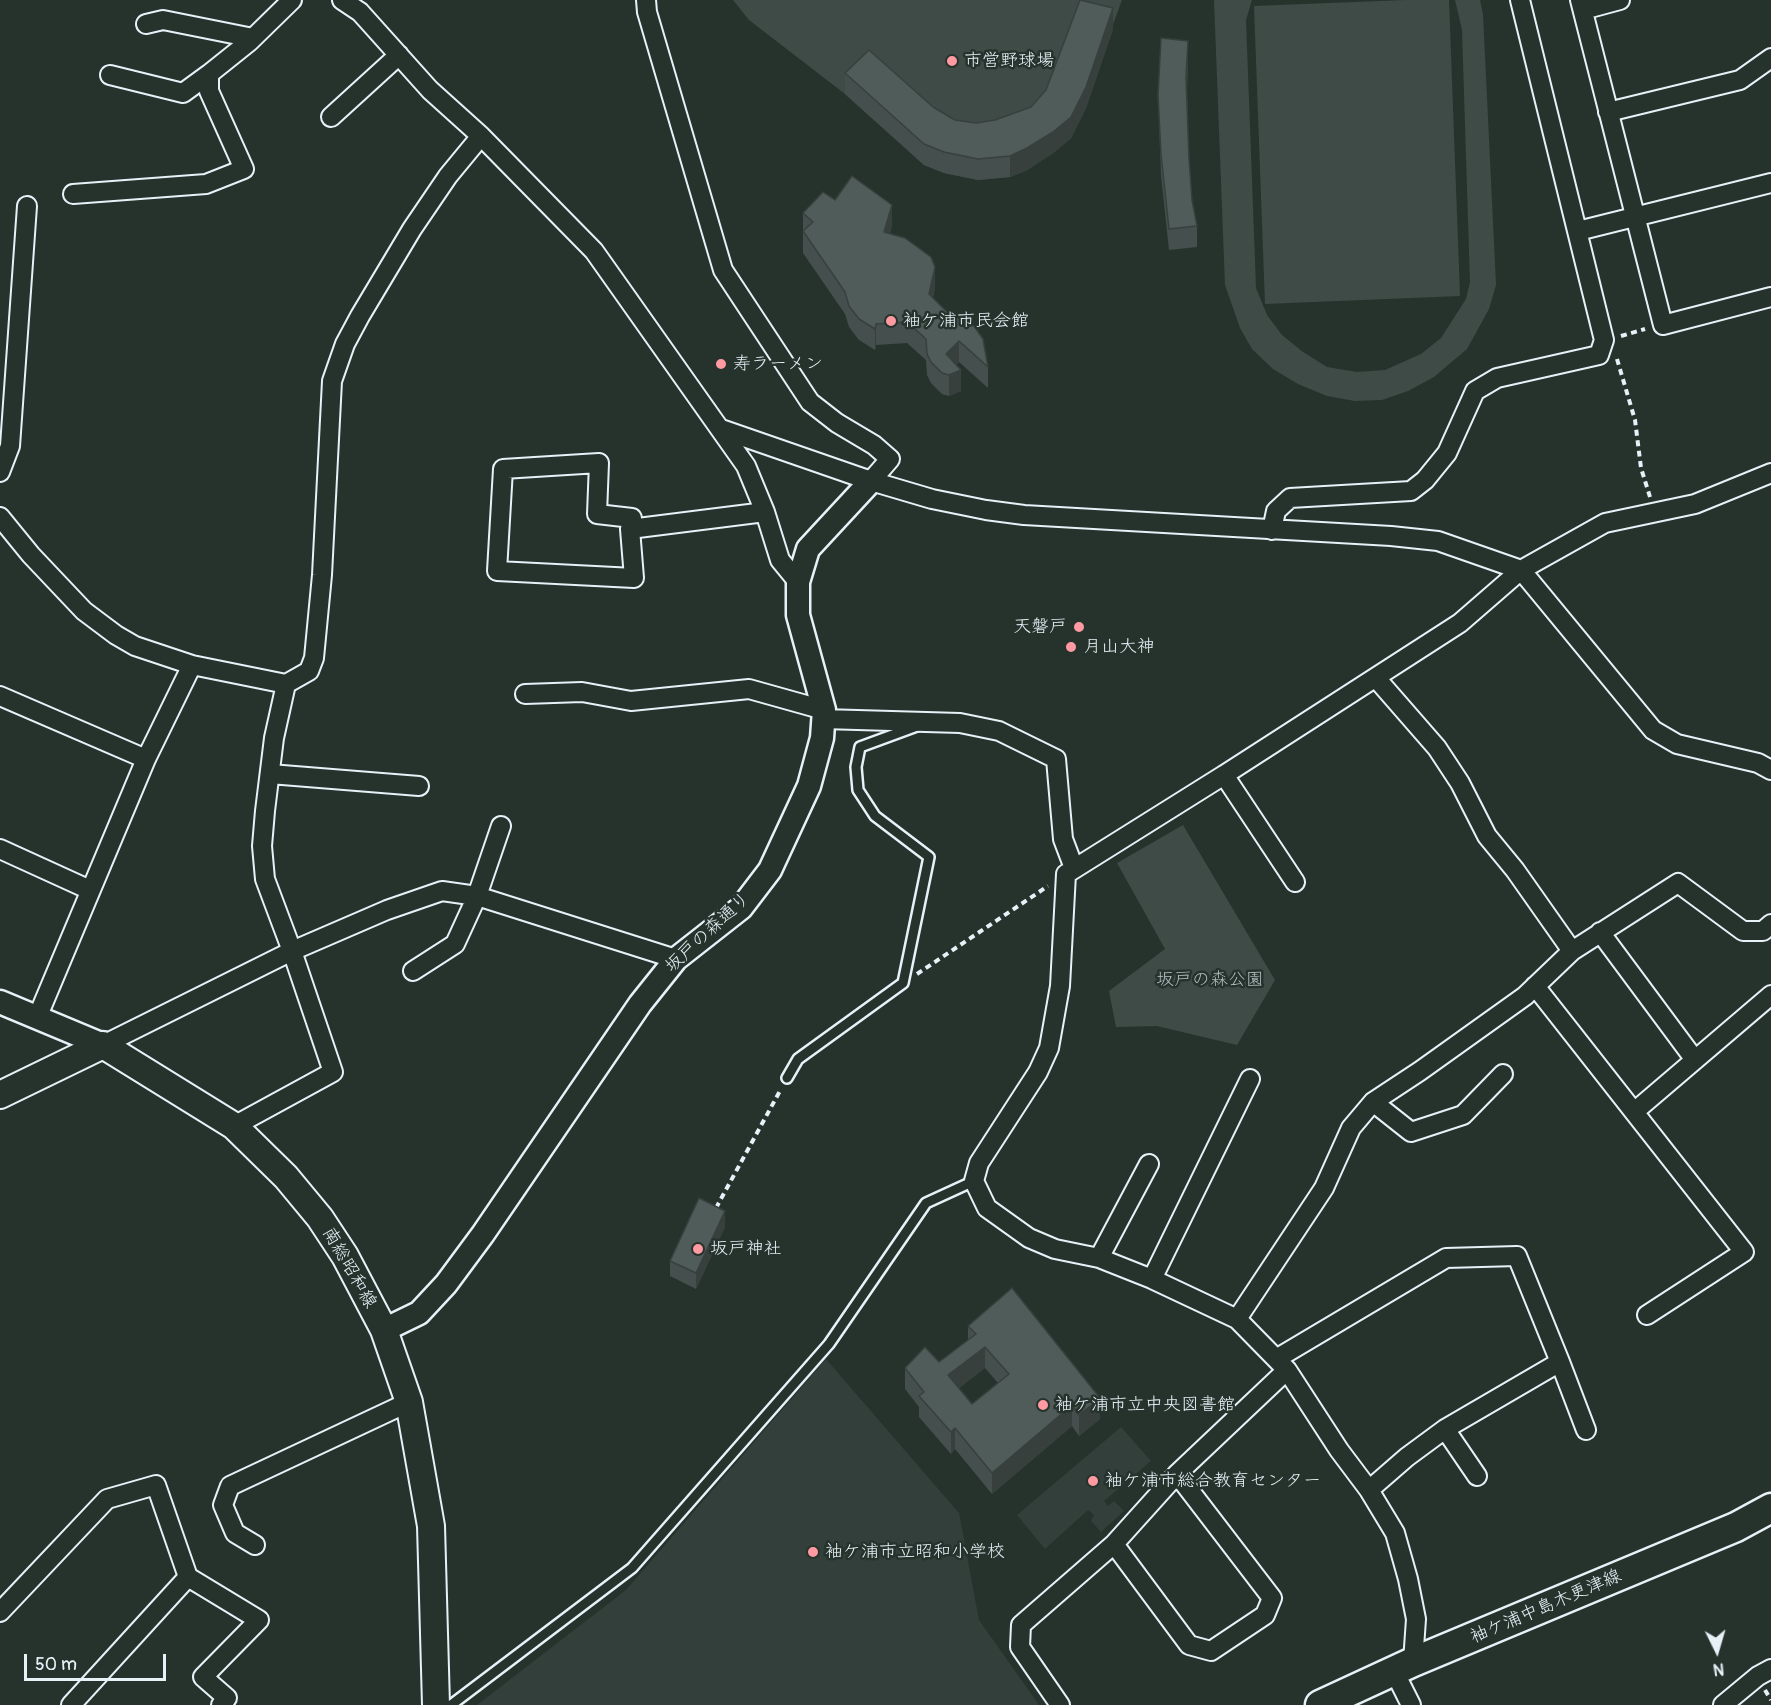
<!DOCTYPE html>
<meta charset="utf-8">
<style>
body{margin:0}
#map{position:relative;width:1771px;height:1705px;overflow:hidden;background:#26332d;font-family:Pangolin,sans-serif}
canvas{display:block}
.north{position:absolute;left:1687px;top:1621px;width:60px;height:60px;-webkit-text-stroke:4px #26332d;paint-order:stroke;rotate:175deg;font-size:16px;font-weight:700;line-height:24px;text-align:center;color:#e8f1f8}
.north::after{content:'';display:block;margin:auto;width:21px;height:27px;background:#e8f1f8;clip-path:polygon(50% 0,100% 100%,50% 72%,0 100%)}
.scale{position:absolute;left:24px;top:1654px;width:142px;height:27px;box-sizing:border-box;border:3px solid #e8f1f8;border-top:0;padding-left:8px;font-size:18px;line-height:21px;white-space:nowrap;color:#e8f1f8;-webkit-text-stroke:4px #26332d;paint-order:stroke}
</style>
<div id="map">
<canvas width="1771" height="1705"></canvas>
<div class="north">N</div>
<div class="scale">50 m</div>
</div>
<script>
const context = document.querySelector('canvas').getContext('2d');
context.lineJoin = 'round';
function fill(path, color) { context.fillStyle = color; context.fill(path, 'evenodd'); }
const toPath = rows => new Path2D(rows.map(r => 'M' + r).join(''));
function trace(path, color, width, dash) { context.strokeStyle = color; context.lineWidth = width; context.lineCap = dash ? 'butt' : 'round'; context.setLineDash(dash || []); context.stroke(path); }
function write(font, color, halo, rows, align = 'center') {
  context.font = font + ' Pangolin,"Klee One",sans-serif'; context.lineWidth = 5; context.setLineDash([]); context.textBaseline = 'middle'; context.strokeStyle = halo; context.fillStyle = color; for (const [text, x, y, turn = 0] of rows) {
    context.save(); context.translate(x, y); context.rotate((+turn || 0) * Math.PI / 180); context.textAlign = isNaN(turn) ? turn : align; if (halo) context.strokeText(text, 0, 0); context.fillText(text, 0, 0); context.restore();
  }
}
fill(toPath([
 [826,1359,959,1513,979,1620,1039,1705,477,1705,626,1590],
 [1121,1427,1151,1461,1104,1501,1108,1506,1114,1501,1124,1511,1101,1532,1091,1521,1094,1515,1088,1510,1045,1549,1017,1515]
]), '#333f3a');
fill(toPath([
 [733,0,1122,0,1071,138,1053,153,1027,170,1010,177,978,180,944,173,924,165,845,94,749,20],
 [1214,0,1252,0,1246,20,1256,288,1267,315,1282,335,1303,352,1327,367,1357,372,1385,370,1421,354,1441,338,1466,299,1470,282,1462,30,1455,0,1480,0,1483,14,1496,285,1489,309,1467,349,1434,377,1408,391,1382,400,1355,401,1327,396,1298,384,1273,369,1252,349,1240,328,1225,285],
 [1405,0,1449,0,1460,296,1265,304,1254,6],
 [1183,825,1275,980,1237,1045,1157,1026,1116,1027,1109,991,1165,949,1117,863]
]), '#3e4b47');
const service = toPath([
 [787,1078,798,1059,903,983,929,857,875,816,858,790,856,767,860,747,917,726],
 [451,1705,632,1568,829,1344,926,1203,974,1181]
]);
const minor = toPath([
 [342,0,360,12,430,90,481,136,594,251,746,466,765,512,780,560,798,582],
 [646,0,647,12,723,270,810,402,837,423,874,445,890,459,871,481],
 [1580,0,1663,325,1771,297],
 [1583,10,1620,0],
 [146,24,163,20,253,38],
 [110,75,183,93,209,74],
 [1608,112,1740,80,1771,58],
 [331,117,399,55],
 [73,194,206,184,244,169,209,91,209,74,249,42,292,0],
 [1578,231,1771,183],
 [721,429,871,481,932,499,986,510,1024,515,1391,536,1438,541,1521,570,1653,730,1677,744,1758,763,1771,770],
 [599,463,597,514,632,518,630,529,634,578,497,571,503,469,599,463],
 [0,472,10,446,27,206],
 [0,517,31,555,84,611,116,635,135,646,192,665,286,684,309,671,314,658,322,575,332,381,345,344,360,316,412,229,448,176,481,136],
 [630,529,765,512],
 [1272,530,1276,511,1290,498,1411,491,1425,480,1447,453,1475,391,1497,378,1599,355,1604,340,1520,0],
 [1376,678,1437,748,1460,783,1487,836,1515,870,1572,951],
 [525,694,582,692,631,701,749,689,824,710],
 [0,696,146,759],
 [823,719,960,723,999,731,1056,759,1063,839,1074,868],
 [270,774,419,786],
 [1224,775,1066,874,1060,986,1049,1048,1038,1072,979,1163,974,1181,987,1208,1029,1238,1055,1249,1099,1258,1152,1279,1237,1319,1287,1370,1339,1450,1369,1490,1395,1533,1408,1579,1416,1619,1413,1662],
 [0,849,90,890],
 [1295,882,1224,775,1460,623,1521,570,1605,523,1695,504,1771,473],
 [1600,932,1695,1060],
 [413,971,455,944,477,896,501,826],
 [1535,986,1744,1252,1647,1315],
 [37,1018,146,759,192,665],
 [103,1045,292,951,387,910,442,891,477,896,676,959],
 [1373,1102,1411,1132,1463,1115,1503,1074],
 [1634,1112,1771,995],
 [234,1126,333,1072,292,951,265,879,262,846,265,811,274,738,286,684],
 [1099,1258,1149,1164],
 [1152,1279,1250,1079],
 [1237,1319,1324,1188,1351,1128,1373,1102,1420,1071,1525,996,1572,951,1678,883,1743,931,1763,931,1771,924],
 [1276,1359,1446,1258,1517,1256,1560,1362,1586,1430],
 [1445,1429,1477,1476],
 [1369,1490,1407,1457,1445,1429,1560,1362],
 [1114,1544,1189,1645,1211,1651,1265,1615,1272,1598,1177,1474],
 [255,1545,235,1533,223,1505,230,1486,409,1402],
 [0,1612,107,1499,156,1485,188,1577,259,1620,203,1677,227,1698,221,1705],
 [1394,1671,1411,1705],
 [71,1705,188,1577],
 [1060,1705,1020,1647,1021,1625,1114,1544,1177,1474,1287,1370],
 [1723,1705,1758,1676,1771,1669]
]);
const tertiary = toPath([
 [0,1002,103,1045],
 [384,1330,419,1313,446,1284,483,1234,640,1004,676,959,741,908,770,870,809,786,822,738,824,710,798,615,798,582,808,549,871,481]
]);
const secondary = toPath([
 [0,1095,103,1045,234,1126,286,1177,320,1218,345,1256,384,1330,409,1402,431,1526,436,1705]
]);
const primary = toPath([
 [1320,1705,1413,1662,1736,1527,1771,1508]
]);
trace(service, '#e8f1f8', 14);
trace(minor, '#e8f1f8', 22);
trace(tertiary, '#e8f1f8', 27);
trace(secondary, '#e8f1f8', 30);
trace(primary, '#e8f1f8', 33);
trace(toPath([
 [1621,336,1645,329],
 [1617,359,1635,420,1641,468,1650,497],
 [917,974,1048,886],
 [716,1208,781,1089],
 [1765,1690,1771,1700]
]), '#e8f1f8', 4, [6, 4.5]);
trace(service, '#26332d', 9);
trace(minor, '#26332d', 18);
trace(tertiary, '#26332d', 22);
trace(secondary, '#26332d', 26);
trace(primary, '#26332d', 28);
fill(toPath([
 [1113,29,1086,108,1071,138,1053,153,1027,170,1010,177,978,180,944,173,924,165,845,94,845,73,933,107,955,120,976,123,995,120,1031,107],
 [1188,62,1187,91,1189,159,1192,200,1197,226,1197,247,1169,250,1161,175,1158,95],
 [835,200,892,226,890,233,935,288,933,298,988,367,988,388,959,362,956,365,961,391,949,396,942,394,931,383,927,375,926,360,907,343,876,345,875,350,859,340,849,327,845,314,803,253,803,213],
 [725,1227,696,1289,670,1276,670,1261],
 [968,1326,1100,1419,1079,1436,1072,1426,992,1494,955,1449,951,1454,919,1417,919,1407,905,1389,905,1368,939,1362,968,1340],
 [985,1368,998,1383,972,1404,959,1388]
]), '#454f4d');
fill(toPath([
 [1113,8,1113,29,1086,108,1071,138,1053,153,1027,170,1010,177,1010,156],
 [1188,41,1188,62,1186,98,1186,77],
 [892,205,892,226,884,253,884,232],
 [935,267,935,288,929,315,929,294],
 [876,324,876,345,875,350,875,329],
 [959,341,959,362,946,375,946,354],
 [961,370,961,391,949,396,949,375],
 [725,1211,725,1227,696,1289,696,1273],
 [985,1347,985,1368,948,1396,948,1375],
 [1100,1398,1100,1419,1079,1436,1079,1415],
 [1072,1405,1072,1426,992,1494,992,1473],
 [955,1428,955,1449,951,1454,951,1432]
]), '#38403e');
const building = toPath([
 [1080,0,1113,8,1086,87,1071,117,1053,132,1027,148,1010,156,978,159,944,152,924,144,845,73,869,50,933,107,955,120,976,123,995,120,1031,107,1046,90,1080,0],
 [1161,38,1188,41,1186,77,1189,159,1192,200,1197,226,1169,229,1161,154,1158,95,1161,38],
 [852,176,892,205,884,232,905,238,931,257,935,267,929,294,953,318,962,318,974,326,983,339,988,367,959,341,946,354,961,370,949,375,942,373,931,362,927,354,926,339,907,322,876,324,875,329,859,319,849,306,845,292,803,231,813,222,803,213,823,192,835,200,852,176],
 [699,1198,725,1211,696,1273,670,1261,699,1198],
 [1012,1288,1100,1398,1079,1415,1072,1405,992,1473,955,1428,951,1432,919,1396,924,1392,905,1368,925,1347,939,1362,976,1334,968,1326,1012,1288],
 [985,1347,1009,1374,972,1404,948,1375,985,1347]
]);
fill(building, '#505c59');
trace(building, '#38403e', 1.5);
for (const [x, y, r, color] of [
 [952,61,6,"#ff9aa2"],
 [891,321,6,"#ff9aa2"],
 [721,364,6,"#ff9aa2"],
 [1079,627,6,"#ff9aa2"],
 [1071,647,6,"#ff9aa2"],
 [698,1249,6,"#ff9aa2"],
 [1043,1405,6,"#ff9aa2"],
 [1093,1481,6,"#ff9aa2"],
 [813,1552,6,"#ff9aa2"]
]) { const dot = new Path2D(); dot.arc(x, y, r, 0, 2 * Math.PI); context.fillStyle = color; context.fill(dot); trace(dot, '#26332d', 2); }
write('18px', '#e8f1f8', '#26332d', [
 ["市営野球場",964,61],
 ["袖ケ浦市民会館",903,321],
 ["寿ラーメン",733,364],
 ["天磐戸",1067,627,"right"],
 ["月山大神",1083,647],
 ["坂戸神社",710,1249],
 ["袖ケ浦市立中央図書館",1055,1405],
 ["袖ケ浦市総合教育センター",1105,1481],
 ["袖ケ浦市立昭和小学校",825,1552]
], 'left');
write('18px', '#e8f1f8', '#26332d', [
 ["坂戸の森通り",708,933,-43],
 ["南総昭和線",349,1268,60],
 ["袖ケ浦中島木更津線",1546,1607,-23]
]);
write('18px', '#b5bfc3', '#26332d', [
 ["坂戸の森公園",1210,980]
]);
</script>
